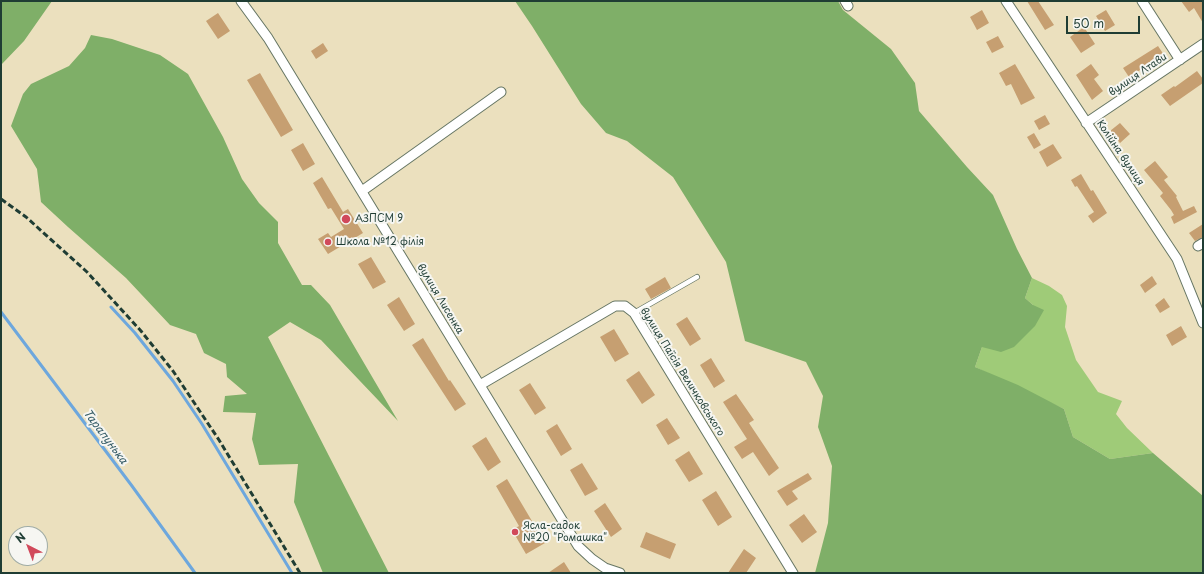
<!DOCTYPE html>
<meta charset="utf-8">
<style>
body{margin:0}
#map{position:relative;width:1204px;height:574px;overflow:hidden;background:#ebe0be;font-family:"Playpen Sans",sans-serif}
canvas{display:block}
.frame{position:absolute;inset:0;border:2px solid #1f3d34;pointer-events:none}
.north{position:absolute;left:8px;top:526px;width:40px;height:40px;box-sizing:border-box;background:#f6f6f2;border:1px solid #a0aca6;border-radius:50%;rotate:318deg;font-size:11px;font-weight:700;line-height:16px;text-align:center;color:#1f3d34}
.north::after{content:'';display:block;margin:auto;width:14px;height:18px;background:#d1495b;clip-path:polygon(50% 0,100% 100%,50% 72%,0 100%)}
.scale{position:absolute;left:1066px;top:16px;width:74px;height:18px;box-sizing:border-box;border:2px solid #1f3d34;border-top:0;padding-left:5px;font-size:12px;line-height:14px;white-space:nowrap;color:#1f3d34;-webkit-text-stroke:3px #f6f6f2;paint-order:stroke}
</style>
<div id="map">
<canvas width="1204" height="574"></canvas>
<div class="frame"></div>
<div class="north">N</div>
<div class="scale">50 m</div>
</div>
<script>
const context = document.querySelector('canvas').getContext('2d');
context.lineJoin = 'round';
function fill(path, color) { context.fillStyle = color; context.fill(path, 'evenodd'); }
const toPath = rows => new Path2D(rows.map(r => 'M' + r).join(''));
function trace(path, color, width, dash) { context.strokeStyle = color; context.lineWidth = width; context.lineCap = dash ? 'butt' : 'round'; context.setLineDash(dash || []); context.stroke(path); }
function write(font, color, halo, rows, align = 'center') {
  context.font = font + ' "Playpen Sans",sans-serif'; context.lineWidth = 4; context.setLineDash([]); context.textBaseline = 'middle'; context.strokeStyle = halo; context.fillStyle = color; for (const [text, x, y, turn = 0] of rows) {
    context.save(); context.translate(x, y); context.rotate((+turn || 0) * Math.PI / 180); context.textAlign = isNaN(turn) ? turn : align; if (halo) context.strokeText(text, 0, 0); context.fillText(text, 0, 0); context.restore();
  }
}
fill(toPath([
 [1032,278,1049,286,1062,295,1067,306,1065,327,1076,360,1098,392,1122,401,1116,414,1127,428,1153,453,1110,459,1073,437,1064,409,975,367,982,347,1033,305,1025,298]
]), '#9fcb78');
fill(toPath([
 [1,1,52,1,24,41,1,65],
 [515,1,838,1,843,10,891,49,915,83,919,111,967,167,993,195,1017,249,1032,278,1025,298,1033,305,1044,310,1035,326,1014,347,1001,352,982,347,975,367,1018,385,1064,409,1073,437,1110,459,1153,453,1203,496,1203,573,815,573,828,523,832,466,818,427,823,396,806,362,745,341,726,262,673,177,627,141,606,133,581,104,532,26],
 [91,35,112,39,160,55,188,74,223,137,242,179,259,203,278,222,278,243,302,285,311,285,330,305,398,421,321,340,290,322,268,337,389,573,323,573,294,502,298,464,259,465,252,439,256,413,223,412,225,396,247,394,227,377,226,364,204,353,196,334,170,325,126,278,68,227,41,202,37,169,11,126,23,94,31,84,69,66,85,48]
]), '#7faf68');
trace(toPath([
 [111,307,135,333,173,381,202,424,292,573],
 [1,312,132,486,195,573]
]), '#6da7dd', 3);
fill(toPath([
 [1027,1,1038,1,1054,25,1045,30],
 [1181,1,1203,1,1203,23,1194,8,1189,12],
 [982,10,989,23,977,30,970,17],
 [1106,10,1115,25,1105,31,1096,16],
 [218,13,230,31,218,39,206,21],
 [1084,27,1095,44,1081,53,1070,37],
 [998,36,1004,47,992,53,986,42],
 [323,43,328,51,316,59,311,51],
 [1158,46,1164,55,1129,77,1123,68],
 [1015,64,1035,98,1021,105,1011,84,1006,86,999,73],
 [1091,64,1099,75,1094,79,1103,91,1092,100,1076,75],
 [1197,71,1203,79,1203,83,1170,106,1161,95,1174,86,1175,87],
 [260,73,293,130,281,137,247,80],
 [1045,115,1050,124,1039,130,1034,121],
 [1120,123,1130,134,1120,143,1110,131],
 [1034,133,1041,145,1034,149,1027,137],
 [303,143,315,164,303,171,291,150],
 [1053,144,1062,158,1047,167,1039,152],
 [1155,161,1168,177,1164,180,1177,196,1176,197,1183,211,1194,206,1197,212,1174,224,1171,217,1174,215,1171,210,1160,196,1163,193,1144,170],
 [1081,174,1091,191,1093,190,1107,213,1093,223,1088,216,1094,212,1077,186,1075,187,1071,180],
 [322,177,343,212,348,209,363,233,328,254,318,239,328,233,331,237,344,229,331,208,328,209,313,183],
 [1203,224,1203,237,1195,241,1189,233],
 [371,257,386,282,373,289,358,264],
 [1152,276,1157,284,1145,293,1140,285],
 [665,277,671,288,651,299,645,289],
 [399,297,415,324,404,331,387,305],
 [1164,298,1170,307,1160,313,1155,305],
 [687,317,701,339,690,346,676,324],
 [1181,326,1187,337,1172,346,1166,335],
 [614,329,629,354,615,362,600,337],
 [423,338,449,381,450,380,466,404,455,411,412,345],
 [711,358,725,381,714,388,700,365],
 [639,371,655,395,642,404,626,380],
 [530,383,546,408,535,415,519,390],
 [736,394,754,420,749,423,779,468,769,476,753,452,742,459,734,447,747,439,723,402],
 [667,418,680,438,668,445,656,425],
 [557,424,572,449,561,456,546,431],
 [486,437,501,462,488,471,472,446],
 [689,451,703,474,689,482,675,460],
 [582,463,598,489,585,496,570,470],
 [808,473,812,479,792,491,798,499,787,506,777,491],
 [507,479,545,543,526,554,512,530,519,526,496,486],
 [716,491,732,517,718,526,702,500],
 [605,503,622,529,611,537,594,511],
 [804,514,817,532,802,543,789,525],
 [646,532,676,544,670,559,640,547],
 [744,549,756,558,746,573,728,573],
 [564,562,571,573,548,573]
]), '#c69f71');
const service = toPath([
 [634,313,697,277]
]);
const minor = toPath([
 [241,1,268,38,578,546,592,559,605,568,620,573],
 [845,1,848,6],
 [1006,1,1177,259,1203,323],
 [1142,1,1180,60],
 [1086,123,1203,44],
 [362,191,501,92],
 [1198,246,1203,243],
 [480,385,615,306,625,306,634,313,793,573]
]);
trace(service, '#667664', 6);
trace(minor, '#667664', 11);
trace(service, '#fff', 4.5);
trace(minor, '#fff', 9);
trace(toPath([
 [1,199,26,217,87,272,141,331,173,371,219,440,300,573]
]), '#1f3d34', 3, [6, 3]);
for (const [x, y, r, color] of [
 [346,219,5,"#d1495b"],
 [328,242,4,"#d1495b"],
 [515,532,4,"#d1495b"]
]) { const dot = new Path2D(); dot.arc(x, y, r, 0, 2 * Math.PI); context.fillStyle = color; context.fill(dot); trace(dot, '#f6f6f2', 1.5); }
write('10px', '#1f3d34', '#f6f6f2', [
 ["вулиця Лтави",1138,75,-34],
 ["Колійна вулиця",1120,153,56],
 ["вулиця Лисенка",440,299,59],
 ["вулиця Паїсія Величковського",682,372,58]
]);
write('10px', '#1f3d34', '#f6f6f2', [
 ["АЗПСМ 9",355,219],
 ["Школа №12 філія",336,242],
 ["Ясла-садок",523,526],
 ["№20 \"Ромашка\"",523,538]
], 'left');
write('italic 11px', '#365d67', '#f6f6f2', [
 ["Тарапунька",105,437,53]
]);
</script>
